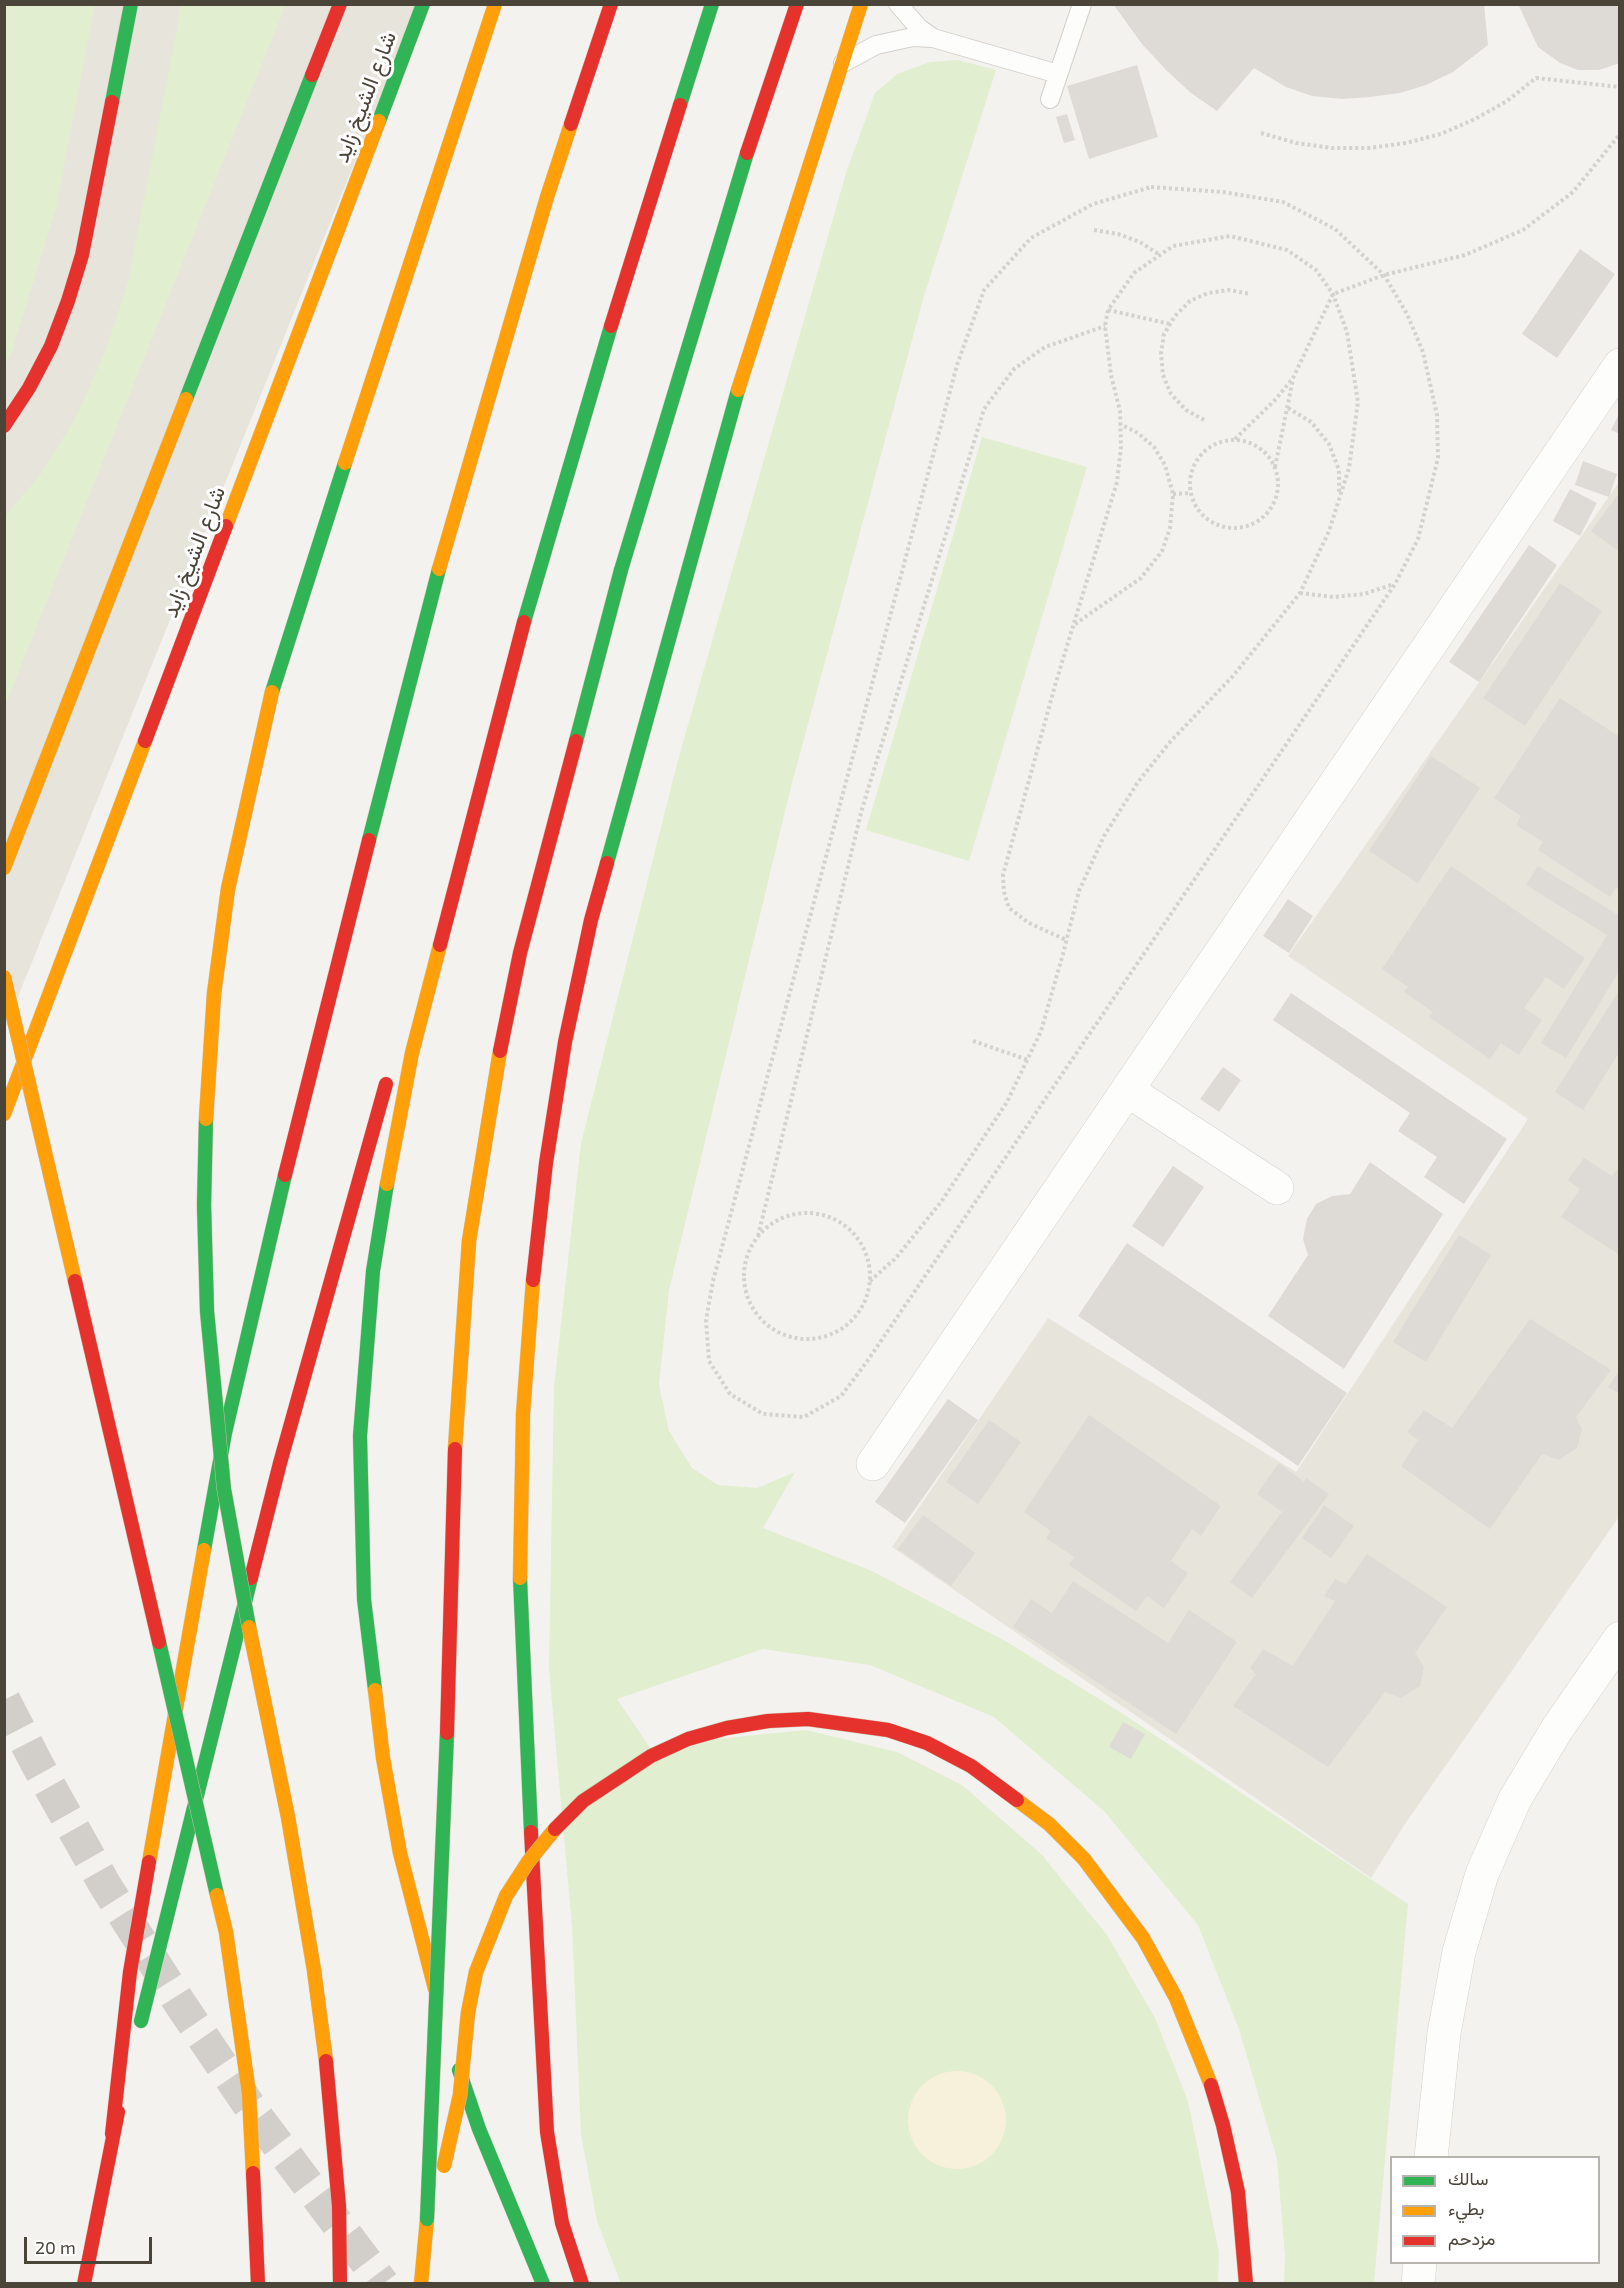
<!DOCTYPE html>
<meta charset="utf-8">
<style>
body{margin:0}
#map{position:relative;width:1624px;height:2288px;overflow:hidden;background:#f4f2ee;font-family:"Exo 2",Vazirmatn,sans-serif}
canvas{display:block}
.frame{position:absolute;inset:0;border:6px solid #4b4439;pointer-events:none}
.legend{position:absolute;left:1390px;top:2156px;width:210px;height:108px;box-sizing:border-box;background:#fff;border:2px solid #b7b4b0;margin:0;padding:8px 10px;list-style:none;font-size:18px;color:#4b4439}
.legend li{display:flex;align-items:center;gap:12px;height:30px}
.legend b{width:30px;border:2px solid #b7b4b0}
.scale{position:absolute;left:24px;top:2237px;width:128px;height:27px;box-sizing:border-box;border:3px solid #4b4439;border-top:0;padding-left:8px;font-size:18px;line-height:21px;white-space:nowrap;color:#4b4439;-webkit-text-stroke:4px #fff;paint-order:stroke}
</style>
<div id="map">
<canvas width="1624" height="2288"></canvas>
<div class="frame"></div>
<ul class="legend">
<li><b style="height:8px;background:#30b455"></b>سالك</li>
<li><b style="height:8px;background:#ff9f0a"></b>بطيء</li>
<li><b style="height:8px;background:#e5322d"></b>مزدحم</li>
</ul>
<div class="scale">20 m</div>
</div>
<script>
const context = document.querySelector('canvas').getContext('2d');
context.lineJoin = 'round';
function fill(path, color) { context.fillStyle = color; context.fill(path, 'evenodd'); }
const toPath = rows => new Path2D(rows.map(r => 'M' + r).join(''));
function trace(path, color, width, dash) { context.strokeStyle = color; context.lineWidth = width; context.lineCap = dash ? 'butt' : 'round'; context.setLineDash(dash || []); context.stroke(path); }
function write(font, color, halo, rows, align = 'center') {
  context.font = font + ' "Exo 2",Vazirmatn,sans-serif'; context.lineWidth = 6; context.setLineDash([]); context.textBaseline = 'middle'; context.strokeStyle = halo; context.fillStyle = color; for (const [text, x, y, turn = 0] of rows) {
    context.save(); context.translate(x, y); context.rotate((+turn || 0) * Math.PI / 180); context.textAlign = isNaN(turn) ? turn : align; if (halo) context.strokeText(text, 0, 0); context.fillText(text, 0, 0); context.restore();
  }
}
fill(toPath([
 [5,5,418,5,5,1029],
 [1619,482,1619,1517,1405,1824,1371,1878,892,1547,1048,1318,1296,1472,1528,1119,1288,956]
]), '#e7e4dc');
fill(toPath([
 [5,4,95,5,56,208,11,354,5,365],
 [180,5,286,5,5,706,5,516,40,475,76,417,107,347,128,282,177,29],
 [958,60,996,70,924,296,791,787,669,1290,659,1385,669,1431,692,1468,718,1485,757,1488,795,1472,763,1528,872,1571,1007,1642,1120,1712,1408,1904,1374,2283,1284,2283,1285,2255,1277,2159,1239,2029,1198,1925,1104,1811,994,1717,870,1665,763,1649,617,1699,657,1758,716,1739,806,1730,897,1752,962,1785,1042,1855,1107,1935,1155,2018,1188,2101,1219,2252,1218,2283,621,2284,597,2221,581,2134,572,1926,549,1669,554,1387,581,1143,678,760,846,173,875,93,897,74,930,62],
 [982,437,1087,467,969,861,866,830]
]), '#e1eecf');
fill(toPath([
 '908 2120a49 49 0 1 1 98 0a49 49 0 1 1-98 0Z'
]), '#f7f0da');
fill(toPath([
 [1113,4,1484,4,1488,45,1453,72,1426,85,1400,93,1370,97,1342,99,1312,96,1286,87,1254,68,1217,111,1191,93,1166,70,1142,44],
 [1518,4,1620,4,1620,63,1599,70,1578,70,1560,63,1538,47],
 [1137,65,1158,137,1089,159,1067,86],
 [1067,114,1075,140,1064,143,1056,117],
 [1580,249,1615,274,1557,358,1522,334],
 [1620,412,1620,434,1611,430],
 [1583,461,1617,474,1609,497,1575,485],
 [1570,489,1597,503,1580,536,1553,521],
 [1620,492,1620,552,1591,531],
 [1529,545,1557,565,1479,682,1449,662],
 [1560,583,1602,611,1525,726,1483,698],
 [1560,698,1620,737,1620,890,1616,888,1610,897,1538,850,1543,842,1516,825,1521,816,1494,798],
 [1431,756,1480,788,1418,883,1369,851],
 [1451,866,1585,958,1564,989,1546,977,1524,1008,1542,1020,1519,1055,1501,1043,1490,1059,1429,1017,1433,1012,1404,992,1408,987,1382,969],
 [1538,866,1620,916,1620,970,1566,1058,1541,1043,1607,935,1526,885],
 [1288,899,1313,916,1289,953,1263,936],
 [1620,989,1620,1051,1583,1110,1555,1092],
 [1291,993,1507,1139,1464,1204,1424,1177,1437,1157,1398,1131,1410,1113,1273,1020],
 [1223,1067,1241,1080,1219,1112,1200,1099],
 [1584,1158,1612,1176,1620,1166,1620,1255,1561,1217,1580,1189,1568,1180],
 [1370,1162,1443,1214,1344,1369,1268,1316,1308,1255,1303,1239,1307,1219,1316,1204,1332,1196,1350,1194],
 [1173,1166,1204,1187,1163,1247,1132,1226],
 [1459,1235,1491,1255,1426,1362,1393,1342],
 [1127,1243,1347,1393,1298,1466,1078,1316],
 [1530,1319,1611,1370,1576,1417,1582,1429,1577,1448,1559,1460,1542,1454,1490,1529,1401,1466,1418,1440,1407,1432,1424,1410,1452,1428],
 [1620,1369,1620,1394,1608,1387],
 [948,1399,978,1420,905,1523,875,1502],
 [1089,1415,1221,1506,1201,1536,1192,1529,1171,1561,1188,1573,1164,1608,1147,1596,1136,1611,1069,1565,1074,1557,1046,1538,1051,1531,1024,1512],
 [989,1420,1021,1442,978,1504,946,1482],
 [1279,1463,1304,1482,1306,1478,1329,1494,1252,1598,1230,1582,1282,1512,1257,1494],
 [1324,1505,1354,1526,1331,1558,1302,1538],
 [923,1515,975,1553,951,1586,898,1549],
 [1367,1554,1447,1607,1415,1653,1424,1667,1420,1686,1401,1698,1385,1692,1328,1767,1233,1706,1256,1674,1250,1668,1263,1649,1293,1666,1335,1601,1324,1596,1335,1579,1346,1584],
 [1073,1581,1168,1643,1189,1610,1237,1642,1176,1734,1013,1627,1031,1599,1052,1613],
 [1123,1722,1145,1734,1131,1759,1109,1747]
]), '#dedbd6');
trace(toPath([
 [4,1700,37,1764,105,1885,179,2002,257,2117,383,2284]
]), '#d2cfca', 33, [33, 16]);
const lane = toPath([
 [898,4,919,28,933,38],
 [843,63,876,45,913,37,933,38,1058,74],
 [1050,99,1082,4]
]);
const street = toPath([
 [1127,1090,1277,1188],
 [873,1464,1620,365],
 [1431,2158,1444,2033,1459,1952,1482,1874,1515,1799,1557,1729,1620,1638],
 [1418,2284,1420,2262]
]);
const fast = toPath([
 [112,102,131,4],
 [680,105,712,4],
 [379,121,423,4],
 [186,399,312,75],
 [621,570,747,153],
 [524,622,611,326],
 [272,692,345,463],
 [369,840,439,569],
 [607,863,738,390],
 [204,1550,225,1433,285,1175],
 [520,1578,531,1832],
 [375,1690,364,1599,360,1436,373,1271,387,1184],
 [141,2021,251,1578],
 [459,2070,479,2129,543,2284]
]);
const slow = toPath([
 [738,390,861,4],
 [345,463,495,4],
 [226,526,379,121],
 [439,569,547,197,571,124],
 [4,868,186,399],
 [4,1114,145,741],
 [387,1184,412,1053,440,945],
 [520,1578,523,1414,533,1280],
 [375,1690,383,1758,400,1853,435,1989],
 [149,1862,204,1550],
 [421,2284,427,2219]
]);
const jam = toPath([
 [312,75,340,4],
 [571,124,611,4],
 [747,153,797,4],
 [611,326,680,105],
 [4,426,29,388,51,346,68,301,82,255,112,102],
 [145,741,226,526],
 [440,945,524,622],
 [285,1175,369,840],
 [533,1280,546,1163,565,1042,591,920,607,863],
 [251,1578,280,1463,386,1084],
 [531,1832,547,2132,562,2223,582,2284],
 [112,2134,130,1972,149,1862],
 [84,2284,118,2112]
]);
trace(lane, '#d2d0cb', 20);
trace(street, '#d2d0cb', 34);
trace(fast, '#d3cfc5', 15);
trace(slow, '#d3cfc5', 15);
trace(jam, '#d3cfc5', 15);
trace(toPath([
 [1261,133,1296,143,1332,148,1369,148,1406,143,1441,134,1475,119,1507,101,1536,78,1620,87],
 [1151,187,1223,192,1283,202,1335,229,1384,275,1407,314,1423,352,1437,415,1438,458,1418,539,1395,584,866,1363,841,1396,804,1417,763,1414,730,1394,709,1361,706,1320,713,1281,957,365,984,290,1031,238,1093,204,1151,187],
 [1094,230,1118,234,1140,242,1160,255],
 [1108,310,1170,324],
 [1288,408,1311,422,1329,444,1339,470,1339,494],
 [1204,420,1186,410,1171,394,1163,375,1161,354,1164,334,1175,316,1190,301,1208,293,1229,290,1250,294],
 [1235,439,1275,400,1293,378,1333,294,1384,275,1465,255,1523,230,1573,192,1620,134],
 '1190 484a44 44 0 1 1 88 0a44 44 0 1 1-88 0Z',
 [1275,467,1293,379],
 [1173,494,1191,493],
 [1300,593,1333,597,1364,594,1394,584],
 [1075,624,1141,578,1162,551,1170,528,1173,494,1165,465,1154,447,1138,433,1120,424],
 [973,1041,1028,1060],
 '744 1276a63 63 0 1 1 126 0a63 63 0 1 1-126 0Z',
 [758,1236,862,809,984,409,1014,369,1045,347,1105,326],
 [870,1281,896,1258,941,1202,1007,1102,1041,1031,1063,954,1079,891,1104,836,1138,782,1170,742,1233,676,1300,593,1329,531,1349,468,1358,402,1347,332,1333,294,1316,270,1287,250,1230,236,1173,246,1134,273,1108,310,1105,326,1111,375,1120,411,1121,447,1117,482,1056,682,1003,875,1004,892,1009,908,1029,923,1066,940]
]), '#d3d2cc', 4, [3, 3]);
trace(lane, '#fdfdfc', 18);
trace(street, '#fdfdfc', 33);
trace(fast, '#30b455', 14);
trace(slow, '#ff9f0a', 14);
trace(jam, '#e5322d', 14);
const fastBridge = toPath([
 [576,741,621,570],
 [206,1119,204,1205,207,1311,224,1489,249,1627],
 [159,1642,217,1895],
 [427,2219,447,1733]
]);
const slowBridge = toPath([
 [4,977,75,1281],
 [206,1119,214,994,228,889,272,692],
 [455,1449,469,1241,500,1051],
 [249,1627,288,1817,314,1970,326,2061],
 [1017,1800,1049,1824,1084,1859,1143,1938,1176,1998,1211,2085],
 [217,1895,226,1932,249,2093,253,2173],
 [444,2166,460,2095,468,2013,476,1972,506,1896,528,1862,555,1829]
]);
const jamBridge = toPath([
 [500,1051,520,953,576,741],
 [75,1281,159,1642],
 [447,1733,455,1449],
 [555,1829,583,1801,651,1756,688,1739,727,1728,768,1721,808,1719,888,1730,927,1743,971,1766,1017,1800],
 [326,2061,339,2206,340,2284],
 [1211,2085,1223,2125,1238,2192,1246,2284],
 [253,2173,258,2284]
]);
trace(fastBridge, '#ccbfa9', 15, []);
trace(slowBridge, '#ccbfa9', 15, []);
trace(jamBridge, '#ccbfa9', 15, []);
trace(fastBridge, '#30b455', 14);
trace(slowBridge, '#ff9f0a', 14);
trace(jamBridge, '#e5322d', 14);
write('22px', '#4b4439', '#fff', [
 ["شارع الشيخ زايد",365,97,-69],
 ["شارع الشيخ زايد",194,552,-69]
]);
</script>
